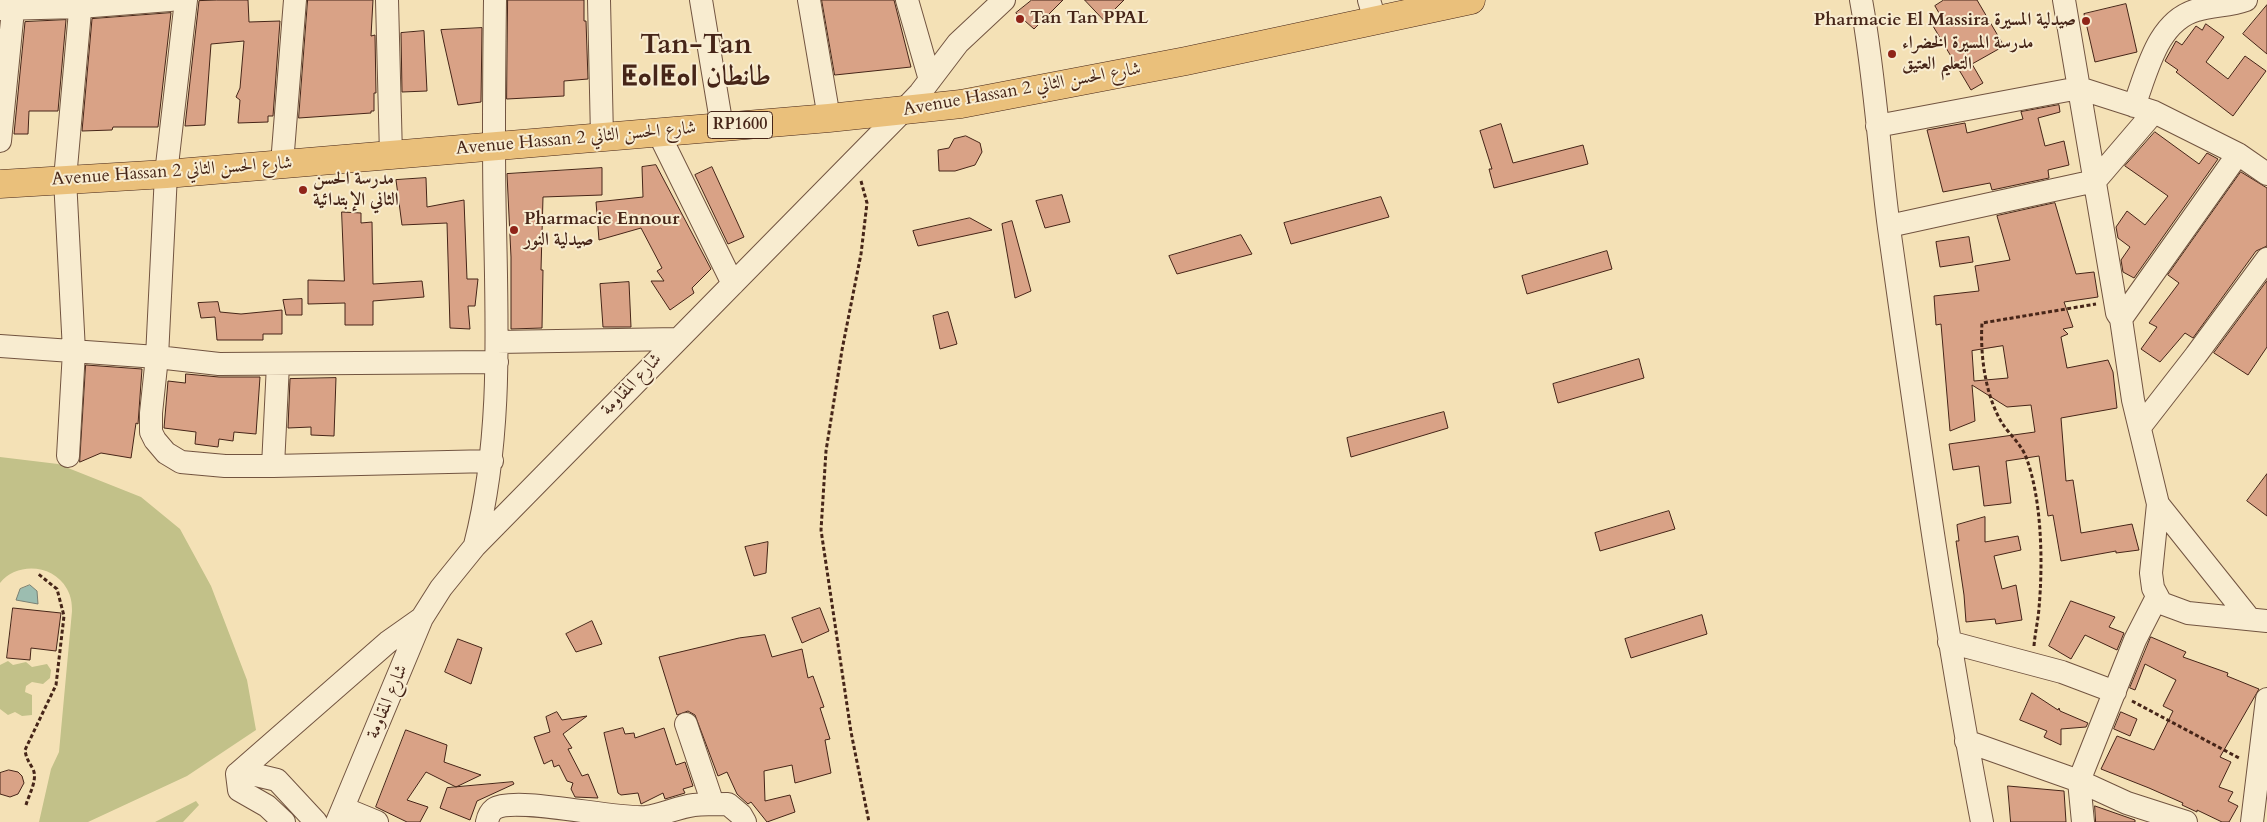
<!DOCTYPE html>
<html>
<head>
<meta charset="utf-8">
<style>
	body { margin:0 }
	canvas { display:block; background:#f4e1b6 }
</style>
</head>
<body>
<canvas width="2267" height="822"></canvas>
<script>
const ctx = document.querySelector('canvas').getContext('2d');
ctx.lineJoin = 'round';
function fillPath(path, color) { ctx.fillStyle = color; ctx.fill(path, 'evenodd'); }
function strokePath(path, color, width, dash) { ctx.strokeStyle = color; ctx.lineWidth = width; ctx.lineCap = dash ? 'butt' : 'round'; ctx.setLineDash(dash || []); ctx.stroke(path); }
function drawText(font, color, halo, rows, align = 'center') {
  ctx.font = font + ' Cardo,Amiri,"Noto Sans Tifinagh",serif'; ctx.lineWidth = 4; ctx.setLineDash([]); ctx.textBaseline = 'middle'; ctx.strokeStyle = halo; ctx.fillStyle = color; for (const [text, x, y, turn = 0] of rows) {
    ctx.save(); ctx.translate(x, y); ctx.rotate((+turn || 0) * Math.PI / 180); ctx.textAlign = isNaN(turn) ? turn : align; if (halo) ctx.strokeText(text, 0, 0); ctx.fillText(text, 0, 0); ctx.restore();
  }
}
fillPath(new Path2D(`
	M 0,457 L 58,464 L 141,497 L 180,529 L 211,586 L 247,680 L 256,730 L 187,776 L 88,822 L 39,822 L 51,769 L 59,752 L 72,611 C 72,603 71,596 67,589 C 53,564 17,562 0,583 Z
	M 8,661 L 13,665 L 26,662 L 32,667 L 47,664 L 51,670 L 50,678 L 43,684 L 32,682 L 26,686 L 25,692 L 32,695 L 32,715 L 22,716 L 15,712 L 8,715 L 0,709 L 0,665 Z
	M 196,801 L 199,805 L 183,822 L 155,822 Z`), '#c2c189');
const water = new Path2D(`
	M 30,585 L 37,591 L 38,604 L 16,600 L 20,589 Z`);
fillPath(water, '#9cbdb0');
strokePath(water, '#7a8073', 1);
const building = new Path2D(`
	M 217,0 L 248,0 L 249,22 L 280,21 L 273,116 L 268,116 L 268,122 L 238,123 L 240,100 L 236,97 L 240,88 L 244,41 L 211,44 L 205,125 L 185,126 L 199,1 Z
	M 308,0 L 373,0 L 371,36 L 375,35 L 376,93 L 374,93 L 374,111 L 371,111 L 371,113 L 299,118 Z
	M 508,0 L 584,0 L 584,21 L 586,21 L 588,79 L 564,81 L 564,96 L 507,99 Z
	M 822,0 L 894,0 L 911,67 L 835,75 Z
	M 1032,0 L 1063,0 L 1034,29 L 1016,13 Z
	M 1085,0 L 1124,0 L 1104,20 Z
	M 1944,0 L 1977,0 L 2004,46 L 1972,64 L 1983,83 L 1971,90 L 1933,26 L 1943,20 L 1935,6 Z
	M 2126,4 L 2137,52 L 2095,62 L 2084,14 Z
	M 2267,5 L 2267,54 L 2243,34 Z
	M 171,13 L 158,127 L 113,127 L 112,130 L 82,131 L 92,19 Z
	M 66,20 L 58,111 L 29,111 L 28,134 L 14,134 L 25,22 Z
	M 2206,24 L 2224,37 L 2206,62 L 2228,79 L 2245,56 L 2266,71 L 2233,116 L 2176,72 L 2178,70 L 2165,61 L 2176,41 L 2182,45 L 2196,26 L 2202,30 Z
	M 482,28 L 481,102 L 458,105 L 441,30 Z
	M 424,31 L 427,91 L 402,92 L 401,33 Z
	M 2059,105 L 2060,112 L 2038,118 L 2045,146 L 2064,141 L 2069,165 L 2048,170 L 2049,178 L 1992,190 L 1990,183 L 1943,192 L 1927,130 L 1965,123 L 1967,133 L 2023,119 L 2021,112 Z
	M 1501,124 L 1513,163 L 1583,145 L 1588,164 L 1494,188 L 1489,169 L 1492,169 L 1480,131 Z
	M 2155,132 L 2199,164 L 2207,153 L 2218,159 L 2134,278 L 2123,272 L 2121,260 L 2130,247 L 2118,238 L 2116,227 L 2127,211 L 2145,225 L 2168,196 L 2125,166 Z
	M 966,136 L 980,143 L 982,152 L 975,165 L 955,171 L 939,171 L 938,150 L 949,148 L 954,139 Z
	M 656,165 L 711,269 L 692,288 L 694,293 L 670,310 L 651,281 L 664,281 L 657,271 L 662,268 L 641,228 L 599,240 L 596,202 L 643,197 L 642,167 Z
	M 712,167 L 744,237 L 728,244 L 695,175 Z
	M 602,168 L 602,195 L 543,197 L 541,270 L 543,270 L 542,328 L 511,329 L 511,257 L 507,174 Z
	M 2241,172 L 2267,188 L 2267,246 L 2256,251 L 2193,338 L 2185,333 L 2160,362 L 2141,349 L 2157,327 L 2149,323 L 2179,283 L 2168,275 Z
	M 426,178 L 427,207 L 464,200 L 467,279 L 478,279 L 475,306 L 468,306 L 470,329 L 450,328 L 447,223 L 402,225 L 396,180 Z
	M 1062,195 L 1070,222 L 1045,228 L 1036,201 Z
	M 1381,197 L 1389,217 L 1291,244 L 1284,223 Z
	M 2055,203 L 2076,274 L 2094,272 L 2098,297 L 2064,302 L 2073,327 L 2063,329 L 2068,334 L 2061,337 L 2067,368 L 2108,360 L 2113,372 L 2117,408 L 2061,418 L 2066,481 L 2073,480 L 2081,533 L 2132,524 L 2139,550 L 2116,553 L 2116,551 L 2061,561 L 2053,515 L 2048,516 L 2039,456 L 2006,461 L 2011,503 L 1984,506 L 1979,466 L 1953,470 L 1949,444 L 2035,432 L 2031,405 L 2007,407 L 1972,385 L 1975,421 L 1950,431 L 1941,324 L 1936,325 L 1934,296 L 1979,291 L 1975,266 L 2010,260 L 1997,216 ZM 2003,346 L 2008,378 L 1974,381 L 1972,351 Z
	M 342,212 L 361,213 L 361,223 L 372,222 L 373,284 L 422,281 L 424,297 L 373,301 L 373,325 L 345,325 L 345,303 L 308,304 L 308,280 L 344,281 Z
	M 970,218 L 992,230 L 918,246 L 913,231 Z
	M 1012,221 L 1031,291 L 1015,298 L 1002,224 Z
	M 1241,235 L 1252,254 L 1177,274 L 1169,256 Z
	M 1969,237 L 1973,262 L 1940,267 L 1936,242 Z
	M 1607,251 L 1612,269 L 1527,294 L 1522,276 Z
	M 2267,281 L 2267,347 L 2248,375 L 2214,353 Z
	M 629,282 L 631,327 L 603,327 L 600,284 Z
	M 302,299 L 302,315 L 286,315 L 283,300 Z
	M 218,302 L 220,312 L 241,314 L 282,310 L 282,334 L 263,334 L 263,340 L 217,340 L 215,317 L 201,318 L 198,303 Z
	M 948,312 L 957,344 L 940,349 L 933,316 Z
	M 1639,359 L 1644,378 L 1558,403 L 1553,384 Z
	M 86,365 L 142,369 L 138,424 L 136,423 L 131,458 L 101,453 L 80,462 Z
	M 186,374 L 219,377 L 260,377 L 256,434 L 234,432 L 233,441 L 219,439 L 218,447 L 195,444 L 196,432 L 164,428 L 168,381 L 185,383 Z
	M 336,378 L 334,436 L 311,435 L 311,427 L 288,428 L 290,379 Z
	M 1444,412 L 1448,428 L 1351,457 L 1347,438 Z
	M 2267,474 L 2267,516 L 2247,501 Z
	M 1669,511 L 1675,529 L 1600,551 L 1595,533 Z
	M 1985,517 L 1985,542 L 2018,536 L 2021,550 L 1994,556 L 2002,589 L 2016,585 L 2022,620 L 1996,624 L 1995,619 L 1966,622 L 1964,595 L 1956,541 L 1959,541 L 1957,525 Z
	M 768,542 L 766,573 L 754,576 L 745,547 Z
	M 2071,601 L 2115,617 L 2109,627 L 2124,633 L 2117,650 L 2085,635 L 2071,659 L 2049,646 Z
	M 13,608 L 61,613 L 56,651 L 31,648 L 30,660 L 7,658 Z
	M 820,608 L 829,631 L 802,643 L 792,618 Z
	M 1702,615 L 1707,634 L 1631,658 L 1625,639 Z
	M 592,621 L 602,644 L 576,652 L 566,634 Z
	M 765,635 L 772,657 L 802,649 L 808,678 L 813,676 L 824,707 L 820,708 L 830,739 L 825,740 L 831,773 L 795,783 L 792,765 L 764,771 L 765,801 L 790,795 L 795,812 L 767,822 L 751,802 L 748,804 L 737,794 L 727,772 L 718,776 L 695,715 L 688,711 L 677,715 L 659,657 L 739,638 Z
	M 2151,637 L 2186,652 L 2183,657 L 2228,673 L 2227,676 L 2259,689 L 2220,757 L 2231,762 L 2219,787 L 2233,792 L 2228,801 L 2238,806 L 2229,822 L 2222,822 L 2197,810 L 2197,812 L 2182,805 L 2183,803 L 2149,788 L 2101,769 L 2117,736 L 2154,750 L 2173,711 L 2163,706 L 2176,680 L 2145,664 L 2135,690 L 2130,688 Z
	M 458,639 L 482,648 L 471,684 L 445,672 Z
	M 2032,693 L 2058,710 L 2059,708 L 2060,711 L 2088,723 L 2086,727 L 2061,729 L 2061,745 L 2044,737 L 2047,731 L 2020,720 Z
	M 557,712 L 562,720 L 587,716 L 563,734 L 572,748 L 568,749 L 582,776 L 588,774 L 598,798 L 575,797 L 571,789 L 573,783 L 567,781 L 559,765 L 554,767 L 552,760 L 544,764 L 534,737 L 550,732 L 546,717 Z
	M 2121,712 L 2137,719 L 2130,736 L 2114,729 Z
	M 623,728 L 625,734 L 634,733 L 635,738 L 664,728 L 676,765 L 685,762 L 693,786 L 683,789 L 685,793 L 665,799 L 663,793 L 641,804 L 638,793 L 621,795 L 618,793 L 604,733 Z
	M 406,730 L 447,745 L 444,762 L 481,775 L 456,787 L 426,772 L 407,800 L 428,807 L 420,822 L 407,822 L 376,807 Z
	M 9,770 L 18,772 L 22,776 L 24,783 L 18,794 L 10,797 L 0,794 L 0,773 Z
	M 513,782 L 514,784 L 477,801 L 470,820 L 440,808 L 447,788 Z
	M 2008,786 L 2064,791 L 2066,822 L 2011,822 Z
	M 2095,806 L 2135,820 L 2135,822 L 2096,822 Z`);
fillPath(building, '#d9a286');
strokePath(building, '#462518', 1);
const minor = new Path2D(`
	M 186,0 L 166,174 L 157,357 L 151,413 L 151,432 L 155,440 L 166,453 L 181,462 L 225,466 L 273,466 L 492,461
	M 387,0 L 391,155
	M 599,0 L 602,137
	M 701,0 L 722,127
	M 809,0 L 829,118
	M 907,0 L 930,80
	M 1369,0 L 1375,20
	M 1861,0 C 1875,75 1879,152 1889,228 C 1917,427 1944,625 1982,822
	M 2064,0 L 2117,313 L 2121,319 L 2133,400 L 2158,504 L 2151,573 L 2153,588 L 2161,603 L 2188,613 L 2267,621
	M 0,9 L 80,7 L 170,0
	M 2134,106 C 2147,72 2157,21 2197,10 C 2213,5 2230,6 2246,0
	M 1877,126 L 2079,88 L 2154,112 L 2238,154 L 2267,174
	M 658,132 L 733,284
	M 0,141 L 14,0
	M 282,164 L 295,0
	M 1889,226 L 2095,181 L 2154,112
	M 2121,319 L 2238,154
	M 497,342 L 678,339
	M 0,346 L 157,357 L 219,364 L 497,362
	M 2140,427 L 2196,355 L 2267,259
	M 68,456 L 74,351 L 65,179 L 81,0
	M 273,466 L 278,364
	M 2158,504 L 2249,618
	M 475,545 C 502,440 497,332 495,224 C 493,149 494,75 495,0
	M 1949,642 L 2062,672 L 2115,692
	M 686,724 L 713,804
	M 1966,741 L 2079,781 L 2127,803 L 2186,822
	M 237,774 L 388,642 L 422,618
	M 237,774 L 256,775 L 277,780 L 316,822
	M 237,774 L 239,790 L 267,806 L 284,822
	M 343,808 L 377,822
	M 337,822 L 422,618 L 441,588 L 475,546 L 903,111 L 920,93 L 958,43 L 1004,0
	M 487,822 C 488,817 490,812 494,809 C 514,795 615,820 646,817 C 662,815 678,807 694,805 C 705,804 717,804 728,804 L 741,815 L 745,822
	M 2083,822 L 2079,781 L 2135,640 L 2157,597
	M 2252,822 L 2267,699`);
const major = new Path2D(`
	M 0,184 L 166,174 L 829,118 L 961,104 L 1186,61 L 1471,0`);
strokePath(minor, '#725440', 24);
strokePath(major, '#462518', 29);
strokePath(new Path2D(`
	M 861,181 L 867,203 L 861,254 L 842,350 L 826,451 L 821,530 L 851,732 L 869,822
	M 2034,646 C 2035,633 2038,621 2039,608 C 2043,563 2042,499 2026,457 C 2021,444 2009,434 2002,423 C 1985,395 1980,354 1982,323 L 2096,304
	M 2132,701 L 2239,758
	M 26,805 C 29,794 38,780 33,769 C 29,762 26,758 25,750 L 56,685 L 64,616 L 57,589 L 37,573`), '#462518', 3, [4, 2.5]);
strokePath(minor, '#f8ecd0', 22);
strokePath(major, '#eac07b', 28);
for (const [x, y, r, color] of [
	[1020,19,5,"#8f2418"],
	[2086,21,5,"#8f2418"],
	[1892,54,5,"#8f2418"],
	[303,190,5,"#8f2418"],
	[514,230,5,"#8f2418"]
]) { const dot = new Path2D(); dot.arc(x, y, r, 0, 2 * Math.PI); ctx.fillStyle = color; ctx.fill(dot); strokePath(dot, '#f8ecd0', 2); }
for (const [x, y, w] of [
	[740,125,65]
]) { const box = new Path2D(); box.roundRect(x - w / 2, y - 13.5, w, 27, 4); ctx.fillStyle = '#f8ecd0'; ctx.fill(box); strokePath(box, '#462518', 1); }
drawText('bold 16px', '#462518', null, [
	["RP1600",740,125]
]);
drawText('bold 18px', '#462518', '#f8ecd0', [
	["Tan Tan PPAL",1030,19],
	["Pharmacie El Massira صيدلية المسيرة",2076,21,"right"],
	["مدرسة المسيرة الخضراء",1902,44],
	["التعليم العتيق",1902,65],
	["مدرسة الحسن",313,180],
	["الثاني الإبتدائية",313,201],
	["Pharmacie Ennour",524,220],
	["صيدلية النور",524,241]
], 'left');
drawText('18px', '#462518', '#f8ecd0', [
	["Avenue Hassan 2 شارع الحسن الثاني",1022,90,-10],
	["Avenue Hassan 2 شارع الحسن الثاني",576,139,-5],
	["Avenue Hassan 2 شارع الحسن الثاني",172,172,-4],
	["شارع المقاومة",632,385,-46],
	["شارع المقاومة",388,702,-67]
]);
drawText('bold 28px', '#462518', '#f8ecd0', [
	["Tan-Tan",696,47],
	["ⵟⴰⵏⵟⴰⵏ طانطان",696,79]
]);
</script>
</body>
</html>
